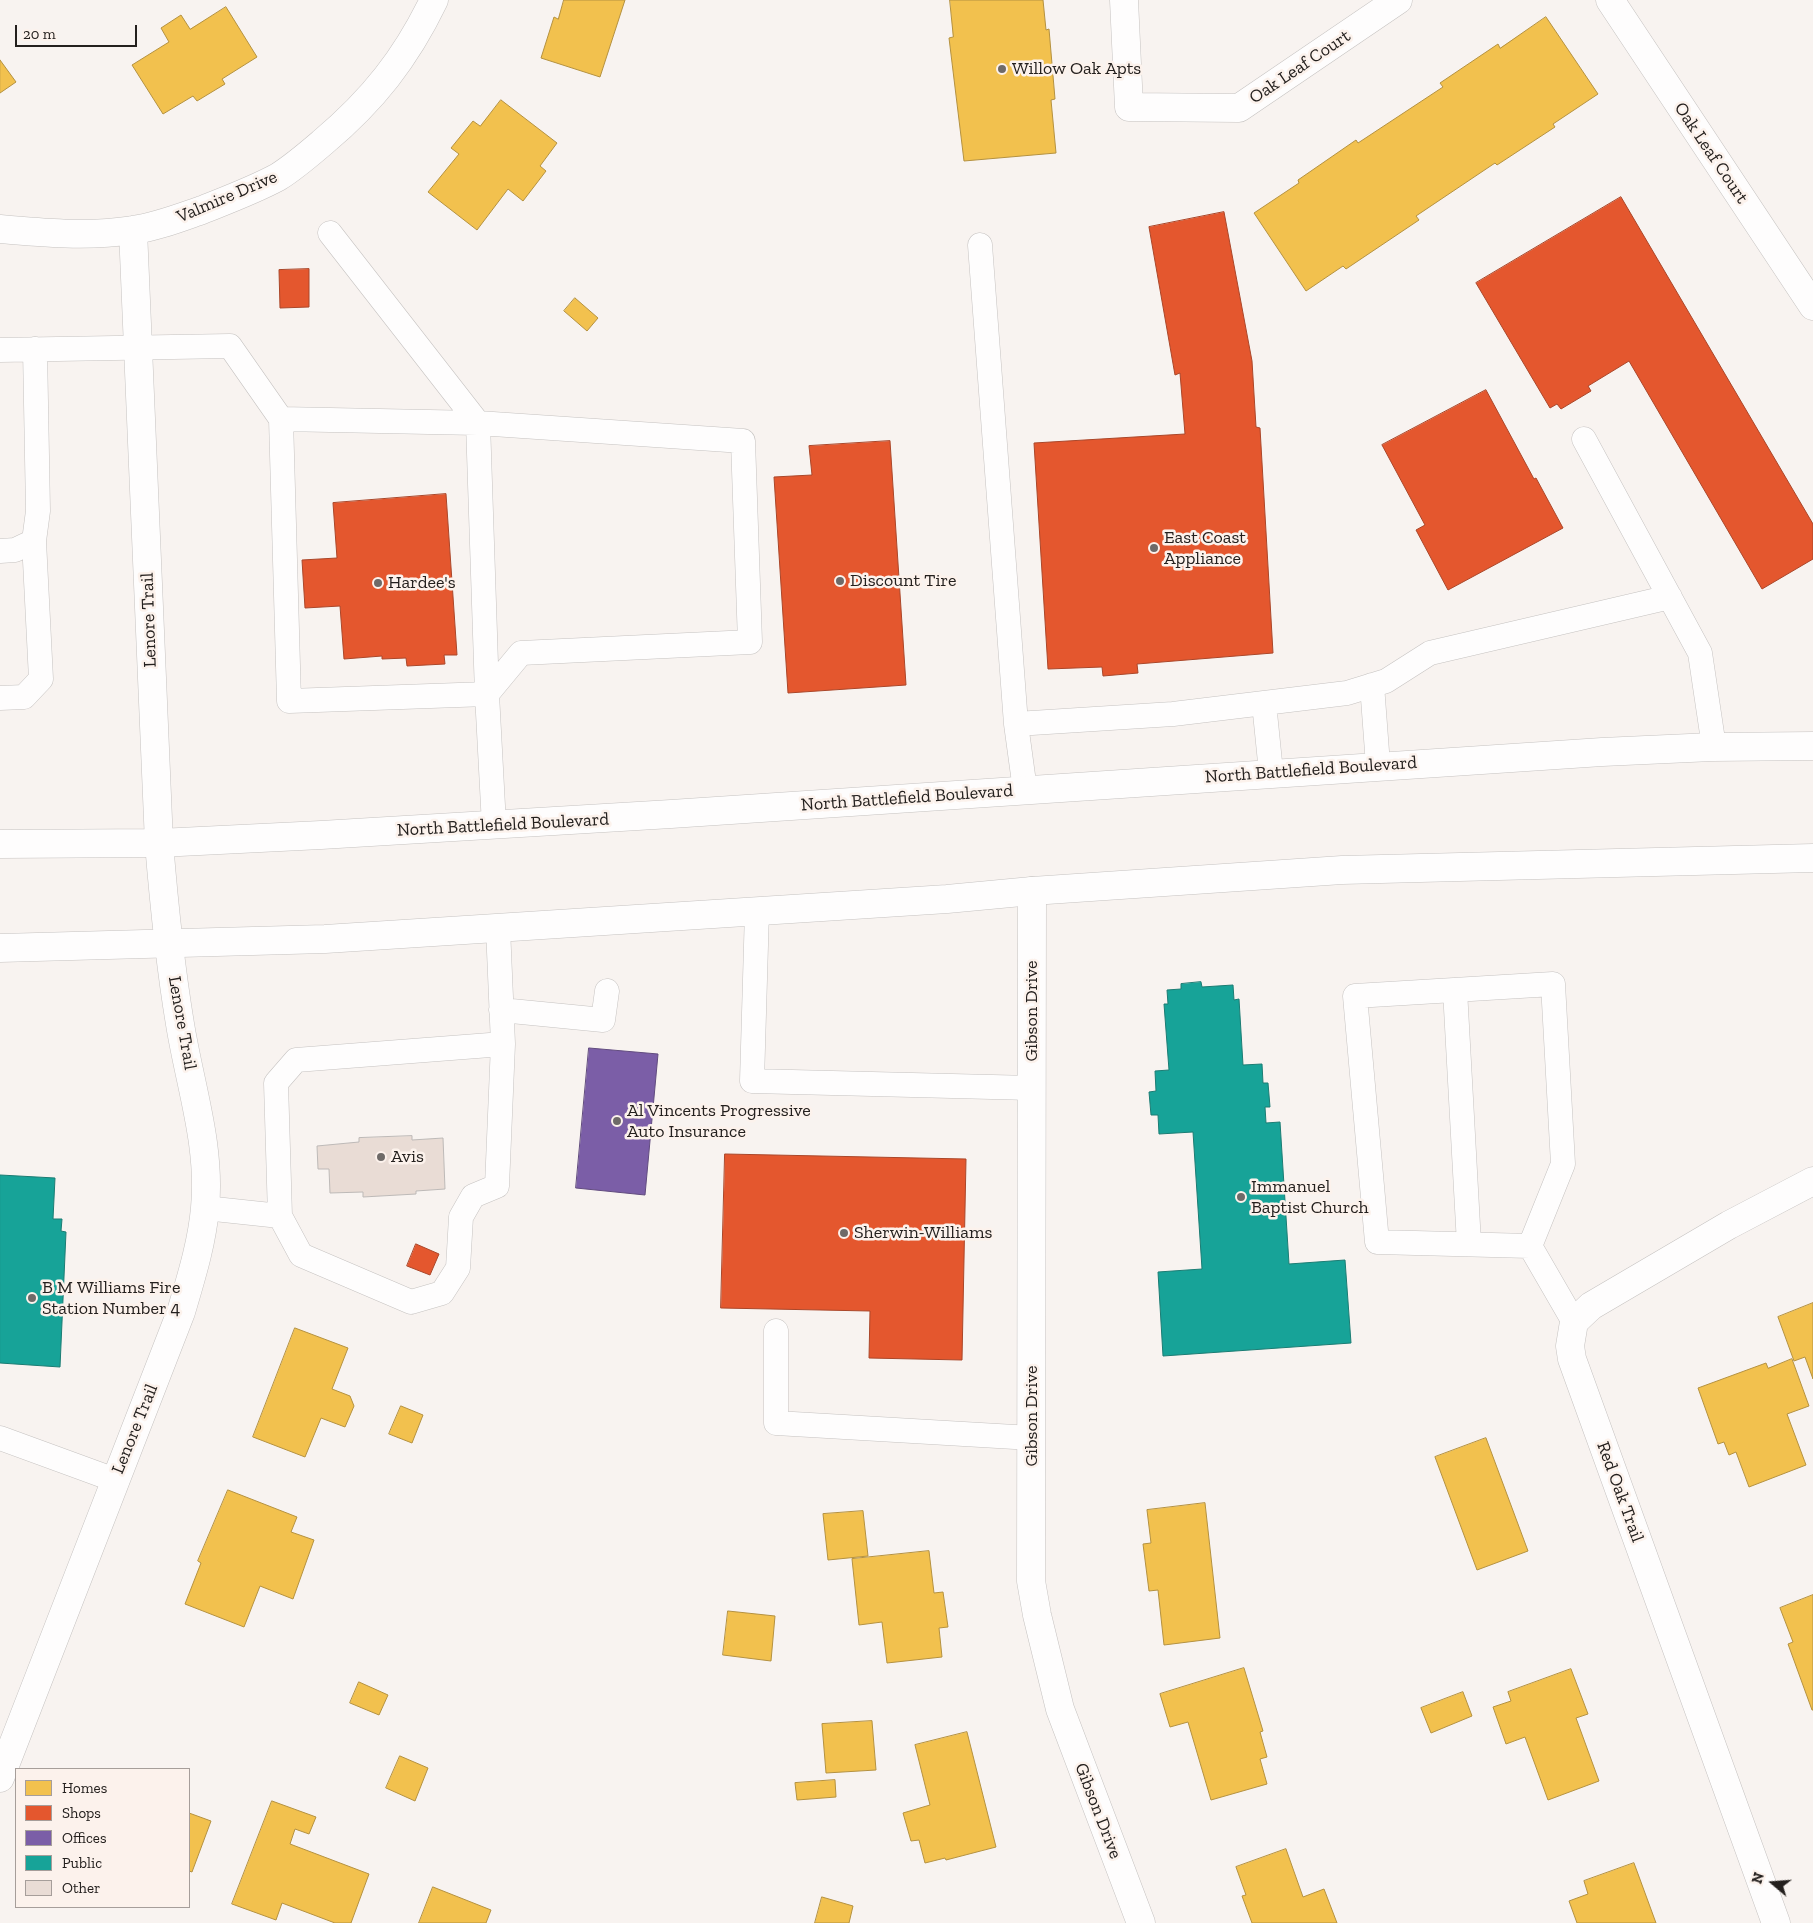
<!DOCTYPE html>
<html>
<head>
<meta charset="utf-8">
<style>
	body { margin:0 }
	#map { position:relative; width:1813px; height:1923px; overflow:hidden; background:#f8f3f0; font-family:"Zilla Slab",serif }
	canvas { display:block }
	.legend { position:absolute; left:15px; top:1768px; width:175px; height:140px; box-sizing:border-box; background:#fcf2ec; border:1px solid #a69e9a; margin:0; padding:6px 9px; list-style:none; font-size:15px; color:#24201e }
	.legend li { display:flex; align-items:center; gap:10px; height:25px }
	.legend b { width:25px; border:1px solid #a69e9a }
	.north { position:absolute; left:1748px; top:1858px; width:50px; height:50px; -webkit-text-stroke:4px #fcf2ec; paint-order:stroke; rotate:288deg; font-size:14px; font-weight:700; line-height:20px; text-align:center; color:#24201e }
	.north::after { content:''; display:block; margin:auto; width:18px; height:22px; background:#24201e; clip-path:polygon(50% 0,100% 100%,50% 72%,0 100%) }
	.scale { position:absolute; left:15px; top:25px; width:122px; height:22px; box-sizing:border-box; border:2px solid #24201e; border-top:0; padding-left:6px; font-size:15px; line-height:18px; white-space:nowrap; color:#24201e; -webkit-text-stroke:4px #fcf2ec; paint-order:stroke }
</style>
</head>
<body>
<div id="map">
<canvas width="1813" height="1923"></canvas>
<ul class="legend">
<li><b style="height:14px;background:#f2c14e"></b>Homes</li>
<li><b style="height:14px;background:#e4572e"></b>Shops</li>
<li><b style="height:14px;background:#7b5ea7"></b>Offices</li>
<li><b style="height:14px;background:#17a398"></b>Public</li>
<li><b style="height:14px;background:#e9dcd5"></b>Other</li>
</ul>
<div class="north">N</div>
<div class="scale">20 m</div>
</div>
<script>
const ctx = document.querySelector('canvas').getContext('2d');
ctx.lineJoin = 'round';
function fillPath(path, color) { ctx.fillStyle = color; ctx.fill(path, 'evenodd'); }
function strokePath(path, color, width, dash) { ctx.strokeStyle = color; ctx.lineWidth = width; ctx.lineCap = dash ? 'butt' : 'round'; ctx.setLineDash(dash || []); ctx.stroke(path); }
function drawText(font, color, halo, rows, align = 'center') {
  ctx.font = font + ' "Zilla Slab",serif'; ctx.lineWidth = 5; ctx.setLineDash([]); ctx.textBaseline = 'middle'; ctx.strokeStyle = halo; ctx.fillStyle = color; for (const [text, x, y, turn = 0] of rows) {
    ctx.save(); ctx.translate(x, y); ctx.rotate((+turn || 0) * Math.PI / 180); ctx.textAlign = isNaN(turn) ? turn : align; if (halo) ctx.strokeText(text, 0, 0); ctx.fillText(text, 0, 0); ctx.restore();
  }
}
const homes = new Path2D(`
	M 564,0 L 625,0 L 600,77 L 541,58 L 554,17 L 558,19 Z
	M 950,0 L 1043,0 L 1046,30 L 1049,29 L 1055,99 L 1051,100 L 1056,153 L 964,161 L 949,38 L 953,37 Z
	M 226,7 L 257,57 L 222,79 L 225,84 L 197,101 L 193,96 L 163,114 L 132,65 L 169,42 L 161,28 L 181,15 L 190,29 Z
	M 1546,17 L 1598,94 L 1553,124 L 1555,127 L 1497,165 L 1495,163 L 1416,216 L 1419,220 L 1346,269 L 1343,266 L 1306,291 L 1254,213 L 1299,183 L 1298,180 L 1356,140 L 1358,143 L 1443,87 L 1440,83 L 1498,44 L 1500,48 Z
	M 0,60 L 16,82 L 0,93 Z
	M 501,100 L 557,143 L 540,166 L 546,171 L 523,201 L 508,189 L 477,230 L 428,192 L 459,154 L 451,148 L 473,121 L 480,126 Z
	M 575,298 L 598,318 L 587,331 L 564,311 Z
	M 1813,1303 L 1813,1379 L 1805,1357 L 1794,1361 L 1778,1317 Z
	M 295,1328 L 348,1348 L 332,1389 L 350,1396 L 354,1406 L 345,1427 L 321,1418 L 305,1457 L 253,1437 Z
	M 1792,1359 L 1809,1406 L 1787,1414 L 1806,1465 L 1749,1487 L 1736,1452 L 1729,1455 L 1724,1442 L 1718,1444 L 1698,1388 L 1766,1363 L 1768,1368 Z
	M 401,1406 L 423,1415 L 412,1443 L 389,1434 Z
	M 1486,1438 L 1528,1551 L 1477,1570 L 1435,1457 Z
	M 228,1490 L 297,1517 L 291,1532 L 314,1540 L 293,1599 L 260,1586 L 244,1627 L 185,1604 L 201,1563 L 198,1561 Z
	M 1205,1503 L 1220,1638 L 1164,1645 L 1158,1590 L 1149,1591 L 1143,1544 L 1151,1543 L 1147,1510 Z
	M 863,1511 L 868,1556 L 828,1560 L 823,1514 Z
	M 929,1551 L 934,1593 L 943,1592 L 948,1627 L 939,1628 L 942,1657 L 887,1663 L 882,1622 L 859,1625 L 852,1559 Z
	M 1813,1595 L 1813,1710 L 1812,1710 L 1788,1644 L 1793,1642 L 1780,1608 Z
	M 728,1611 L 775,1616 L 771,1661 L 723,1655 Z
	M 1244,1668 L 1263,1731 L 1260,1732 L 1267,1757 L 1260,1759 L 1267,1784 L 1211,1800 L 1188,1722 L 1170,1727 L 1160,1694 Z
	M 1571,1669 L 1588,1714 L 1576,1718 L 1599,1781 L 1548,1800 L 1525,1737 L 1506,1744 L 1493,1707 L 1511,1701 L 1508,1692 Z
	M 359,1682 L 388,1695 L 379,1715 L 350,1703 Z
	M 1463,1692 L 1472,1716 L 1431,1733 L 1421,1708 Z
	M 872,1721 L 876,1770 L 826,1773 L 822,1724 Z
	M 967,1732 L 996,1847 L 946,1860 L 945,1858 L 925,1863 L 919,1840 L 911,1841 L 903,1813 L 930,1805 L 915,1745 Z
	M 400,1756 L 428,1768 L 415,1801 L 386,1788 Z
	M 835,1780 L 836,1797 L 797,1800 L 795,1783 Z
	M 272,1801 L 316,1817 L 309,1834 L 295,1829 L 290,1844 L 369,1874 L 351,1923 L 335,1923 L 282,1903 L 276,1920 L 232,1904 Z
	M 189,1813 L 211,1821 L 192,1872 L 189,1871 Z
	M 1286,1849 L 1303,1897 L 1324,1889 L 1337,1923 L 1252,1923 L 1242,1896 L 1246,1895 L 1236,1867 Z
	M 1634,1863 L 1656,1923 L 1577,1923 L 1569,1901 L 1588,1894 L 1584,1881 Z
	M 433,1887 L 491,1910 L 486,1923 L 419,1923 Z
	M 822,1897 L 853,1906 L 849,1923 L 815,1923 Z`);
fillPath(homes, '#f2c14e');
strokePath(homes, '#b49140', 1);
const shops = new Path2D(`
	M 1621,197 L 1813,524 L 1813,559 L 1762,589 L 1629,361 L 1588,386 L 1591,391 L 1561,409 L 1557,404 L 1550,408 L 1476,283 Z
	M 1224,212 L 1252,361 L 1256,427 L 1260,428 L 1273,653 L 1137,664 L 1138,673 L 1103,676 L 1102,667 L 1048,669 L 1034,443 L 1185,434 L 1180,373 L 1175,375 L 1149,227 Z
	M 309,269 L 309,307 L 280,308 L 279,270 Z
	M 1486,390 L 1534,479 L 1536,478 L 1563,528 L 1448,590 L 1416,530 L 1425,525 L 1382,445 Z
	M 890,441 L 906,685 L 788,693 L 774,477 L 812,475 L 809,446 Z
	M 446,494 L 457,655 L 444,655 L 445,664 L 407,666 L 406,658 L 382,659 L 382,656 L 344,659 L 340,606 L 305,608 L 302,560 L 337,558 L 333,503 Z
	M 725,1154 L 966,1159 L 962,1360 L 869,1358 L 870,1311 L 721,1308 Z
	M 416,1244 L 439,1254 L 430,1275 L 407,1266 Z`);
fillPath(shops, '#e4572e');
strokePath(shops, '#aa4629', 1);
const offices = new Path2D(`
	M 589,1048 L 658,1054 L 645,1195 L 576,1188 Z`);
fillPath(offices, '#7b5ea7');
strokePath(offices, '#614b7e', 1);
const public = new Path2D(`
	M 1201,982 L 1202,987 L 1233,985 L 1234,1000 L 1239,999 L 1243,1065 L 1262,1064 L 1263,1083 L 1268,1083 L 1270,1107 L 1265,1107 L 1266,1123 L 1280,1122 L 1289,1264 L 1345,1260 L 1351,1343 L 1163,1356 L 1158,1272 L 1202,1269 L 1193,1132 L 1159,1134 L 1158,1115 L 1151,1115 L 1149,1092 L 1156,1091 L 1155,1071 L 1169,1070 L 1164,1004 L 1168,1004 L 1167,990 L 1181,989 L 1181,984 Z
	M 0,1175 L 55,1178 L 53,1219 L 62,1219 L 61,1231 L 66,1232 L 60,1367 L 0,1363 Z`);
fillPath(public, '#17a398');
strokePath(public, '#1b7c73', 1);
const building = new Path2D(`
	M 412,1136 L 412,1140 L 443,1138 L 445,1189 L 416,1191 L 416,1194 L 363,1197 L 363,1192 L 330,1193 L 329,1169 L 318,1169 L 317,1146 L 359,1142 L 359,1138 Z`);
fillPath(building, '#e9dcd5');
strokePath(building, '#bdb9b7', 1);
const lane = new Path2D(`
	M 330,233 L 478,423 L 487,694
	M 980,245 L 1016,724 L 1025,790
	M 0,350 L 230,346 L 281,419
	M 1584,439 L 1700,653 L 1714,747
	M 0,551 L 15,550 L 34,541 L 38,511 L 35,349
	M 1372,685 L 1378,765
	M 487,694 L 521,653 L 750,642 L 743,441 L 478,423 L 281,419 L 289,701 L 487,694 L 494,825
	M 0,698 L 24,697 L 41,679 L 34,541
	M 1264,703 L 1271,772
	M 1016,724 L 1173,714 L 1347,693 L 1386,681 L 1430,653 L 1670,597
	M 757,911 L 752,1081 L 1032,1088
	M 498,928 L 503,1044 L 296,1060 L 276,1083 L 280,1216 L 301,1255 L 411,1302 L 442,1293 L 458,1268 L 461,1217 L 473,1196 L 497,1186 L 503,1044
	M 1553,984 L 1563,1164 L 1530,1246 L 1377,1242 L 1355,996 Z
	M 1455,990 L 1469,1244
	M 501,1010 L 603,1020 L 607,991
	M 205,1208 L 280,1216
	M 1530,1246 L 1574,1322
	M 776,1331 L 776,1423 L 1032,1438
	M 0,1438 L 115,1480`);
const street = new Path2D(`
	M 1124,0 L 1129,107 L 1239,108 L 1398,0
	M 1610,0 L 1813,306
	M 0,229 C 43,233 89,237 133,230 C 156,227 179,218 202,210 C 227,200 254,190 278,177 C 294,167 309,154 323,142 C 373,100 406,58 434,0
	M 1032,891 L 1031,1581 L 1037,1615 L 1060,1709 L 1141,1923
	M 0,1778 L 181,1312 C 191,1278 202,1243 205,1208 C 211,1145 190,1086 180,1024 C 170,964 164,904 159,843 L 133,230
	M 1776,1923 L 1572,1359 L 1570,1346 L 1574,1322 L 1591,1306 L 1729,1225 L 1813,1181`);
const primary = new Path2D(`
	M 0,844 L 159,843 L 321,835 L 671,814 L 1602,752 L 1712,747 L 1813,746
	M 0,948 L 325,939 L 947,899 L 1032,891 L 1342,870 L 1813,858`);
strokePath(lane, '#c5c2c0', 25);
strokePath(street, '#c5c2c0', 29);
strokePath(primary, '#c5c2c0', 29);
strokePath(lane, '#fefdfd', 24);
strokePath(street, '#fefdfd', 28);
strokePath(primary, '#fefdfd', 28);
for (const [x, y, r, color] of [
	[1002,69,5,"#6e6a68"],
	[1154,548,5,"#6e6a68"],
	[840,581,5,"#6e6a68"],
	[378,583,5,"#6e6a68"],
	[617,1121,5,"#6e6a68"],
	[381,1157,5,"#6e6a68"],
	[1241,1197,5,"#6e6a68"],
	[844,1233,5,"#6e6a68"],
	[32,1298,5,"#6e6a68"]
]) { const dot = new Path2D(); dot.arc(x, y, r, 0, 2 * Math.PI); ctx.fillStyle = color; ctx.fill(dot); strokePath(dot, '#fcf2ec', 2); }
drawText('18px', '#24201e', '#fcf2ec', [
	["Oak Leaf Court",1300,67,-34],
	["Oak Leaf Court",1711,153,56],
	["Valmire Drive",227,197,-23],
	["Lenore Trail",149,620,-92],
	["North Battlefield Boulevard",1311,770,-4],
	["North Battlefield Boulevard",907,798,-4],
	["North Battlefield Boulevard",503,825,-3],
	["Gibson Drive",1032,1011,-90],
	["Lenore Trail",182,1023,80],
	["Gibson Drive",1032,1416,-90],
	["Lenore Trail",135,1429,-68],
	["Red Oak Trail",1620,1492,70],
	["Gibson Drive",1098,1811,69]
]);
drawText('18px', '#24201e', '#fcf2ec', [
	["Willow Oak Apts",1012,69],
	["East Coast",1164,538],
	["Appliance",1164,559],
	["Discount Tire",850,581],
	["Hardee's",388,583],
	["Al Vincents Progressive",627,1111],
	["Auto Insurance",627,1132],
	["Avis",391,1157],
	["Immanuel",1251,1187],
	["Baptist Church",1251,1208],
	["Sherwin-Williams",854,1233],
	["B M Williams Fire",42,1288],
	["Station Number 4",42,1309]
], 'left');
</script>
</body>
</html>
